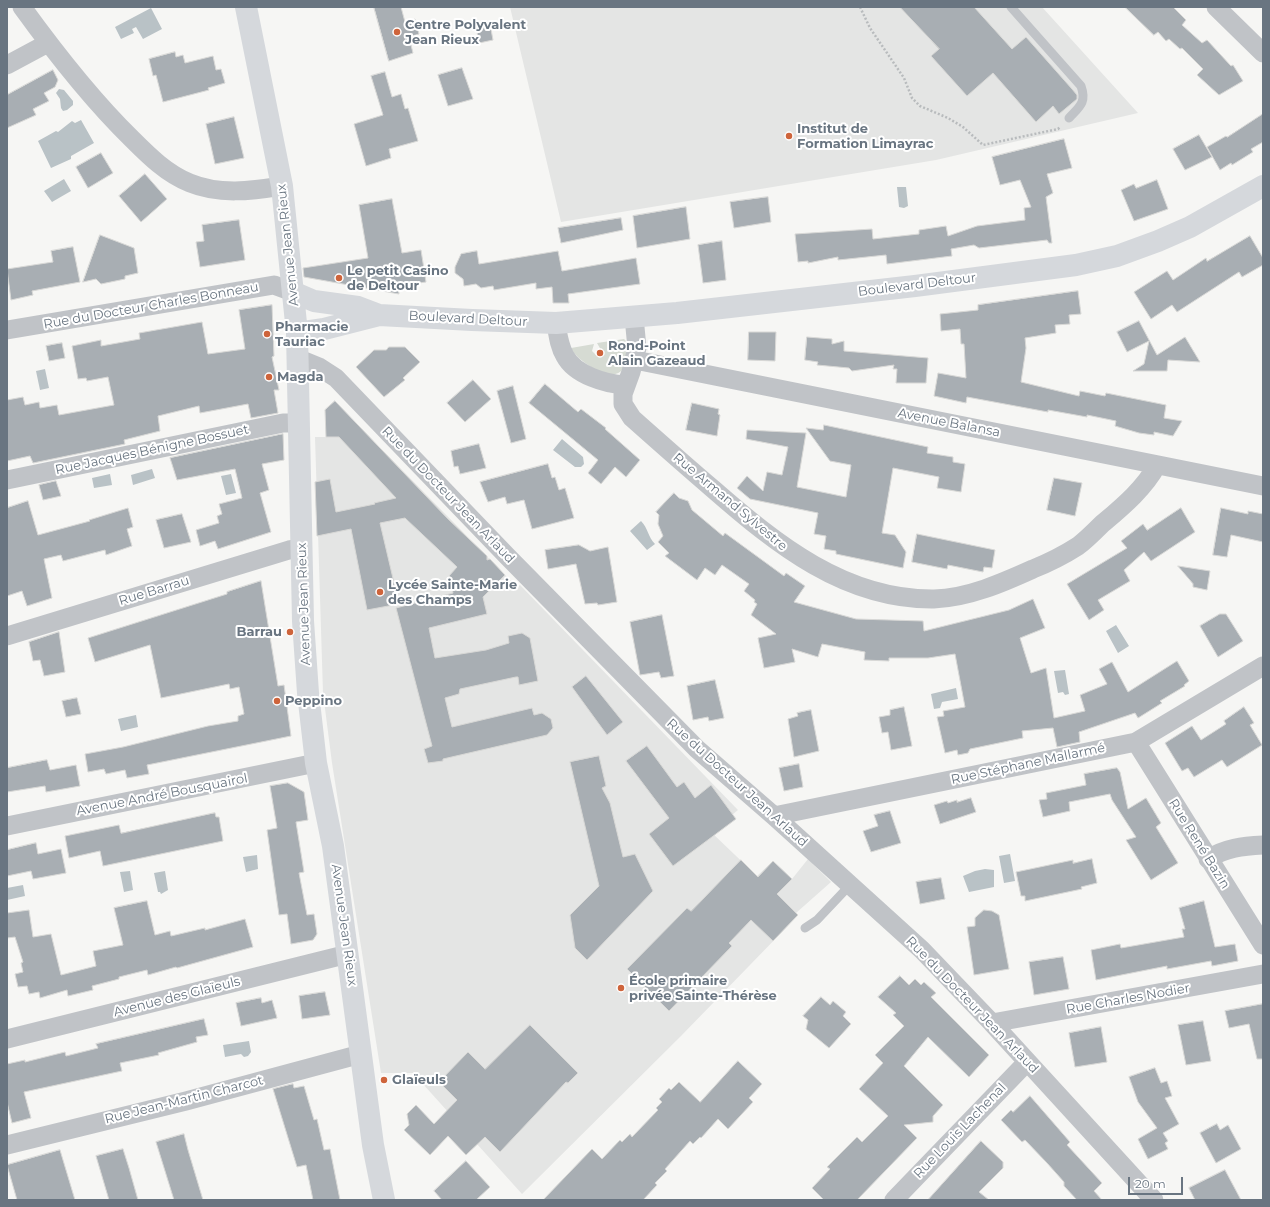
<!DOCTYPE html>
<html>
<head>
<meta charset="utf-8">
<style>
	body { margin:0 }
	#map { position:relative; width:1270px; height:1207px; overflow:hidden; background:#f6f6f4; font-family:Montserrat,sans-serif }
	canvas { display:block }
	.frame { position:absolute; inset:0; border:8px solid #697581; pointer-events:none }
	.scale { position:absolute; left:1128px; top:1177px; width:55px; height:18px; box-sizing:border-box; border:2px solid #697581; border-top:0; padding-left:5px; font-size:12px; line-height:14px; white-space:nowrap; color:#697581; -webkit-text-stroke:3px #fff; paint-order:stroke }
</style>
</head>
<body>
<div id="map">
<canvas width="1270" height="1207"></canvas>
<div class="frame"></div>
<div class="scale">20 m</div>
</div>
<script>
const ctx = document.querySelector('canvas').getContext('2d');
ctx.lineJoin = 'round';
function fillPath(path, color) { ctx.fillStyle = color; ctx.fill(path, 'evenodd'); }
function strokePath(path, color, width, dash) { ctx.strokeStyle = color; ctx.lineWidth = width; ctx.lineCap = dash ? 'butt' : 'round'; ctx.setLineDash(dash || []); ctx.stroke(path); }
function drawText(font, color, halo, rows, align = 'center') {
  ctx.font = font + ' Montserrat,sans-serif'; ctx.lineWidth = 4; ctx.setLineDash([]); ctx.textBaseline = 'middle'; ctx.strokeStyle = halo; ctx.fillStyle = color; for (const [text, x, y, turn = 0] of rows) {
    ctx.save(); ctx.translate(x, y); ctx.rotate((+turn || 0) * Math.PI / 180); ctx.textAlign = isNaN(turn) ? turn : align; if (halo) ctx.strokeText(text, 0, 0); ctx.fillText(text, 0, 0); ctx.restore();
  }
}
fillPath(new Path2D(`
	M 510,7 L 1042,7 L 1138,113 L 936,160 L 561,222 Z
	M 354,421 L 517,587 L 520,585 L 738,810 L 711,832 L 757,876 L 773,861 L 792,879 L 808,859 L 831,882 L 796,913 L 781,928 L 783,931 L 681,1036 L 522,1194 L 413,1073 L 381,1073 L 332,763 L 323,693 L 315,437 L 326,437 Z`), '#e4e5e4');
fillPath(new Path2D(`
	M 624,339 L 626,341 C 626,349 628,362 623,369 C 612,385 576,360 571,348 L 594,344 L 592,351 L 596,355 L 599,354 L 601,350 L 597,343 Z`), '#d6dbd3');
fillPath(new Path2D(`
	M 151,8 L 162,29 L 143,39 L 136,27 L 132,29 L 134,33 L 121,39 L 115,27 Z
	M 59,89 L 64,90 L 73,101 L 73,105 L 67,110 L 63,111 L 61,108 L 60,99 L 56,93 Z
	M 81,120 L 94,143 L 71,156 L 71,159 L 51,168 L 38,141 L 56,131 L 58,132 L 72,121 L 75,123 Z
	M 64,179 L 71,191 L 52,202 L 44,191 Z
	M 897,187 L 906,187 L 908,206 L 904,208 L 899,207 Z
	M 45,369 L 49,388 L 40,390 L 36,371 Z
	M 562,439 L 583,457 L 584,464 L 581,467 L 575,467 L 553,450 Z
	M 152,469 L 155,478 L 133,485 L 131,475 Z
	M 110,474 L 112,485 L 94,488 L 92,478 Z
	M 231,474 L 236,493 L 226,495 L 221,476 Z
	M 641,521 C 648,528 648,537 655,544 L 647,550 L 630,531 Z
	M 1116,625 L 1129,646 L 1118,653 L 1106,631 Z
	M 1065,670 L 1069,694 L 1065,695 L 1063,692 L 1058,693 L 1054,671 Z
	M 956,688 L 958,699 L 942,702 L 940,708 L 934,709 L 931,694 Z
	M 136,715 L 138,727 L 121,731 L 118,719 Z
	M 1010,854 L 1015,881 L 1004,883 L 999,856 Z
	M 257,855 L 258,869 L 246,872 L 243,857 Z
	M 985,869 L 994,870 L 994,887 L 969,892 L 963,876 L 975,871 Z
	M 130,871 L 133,890 L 124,892 L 120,872 Z
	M 165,871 L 168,890 L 161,894 L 160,892 L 158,892 L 154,873 Z
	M 23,885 L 25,896 L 7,900 L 7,888 Z
	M 249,1041 L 251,1052 L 248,1056 L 244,1057 L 241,1054 L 225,1057 L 223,1045 Z`), '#b9c2c6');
const building = new Path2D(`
	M 374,7 L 401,7 L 405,22 L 415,19 L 419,34 L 409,37 L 413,53 L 389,61 Z
	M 900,7 L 974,7 L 1012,49 L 1026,37 L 1072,89 L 1077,95 L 1077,99 L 1059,114 L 1053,106 L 1036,122 L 993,73 L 967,96 L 931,56 L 939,49 Z
	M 1125,7 L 1173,7 L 1186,20 L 1182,25 L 1202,43 L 1207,40 L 1231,66 L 1233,65 L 1243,81 L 1219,95 L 1197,75 L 1203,69 L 1182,48 L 1180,49 L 1169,39 L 1166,41 L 1158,32 L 1154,35 Z
	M 490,24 L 493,40 L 479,43 L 476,26 Z
	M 175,52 L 176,57 L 183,55 L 185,63 L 213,56 L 216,70 L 221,69 L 225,83 L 208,88 L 209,90 L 163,102 L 156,75 L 153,76 L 149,59 Z
	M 462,68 L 473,99 L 448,106 L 438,75 Z
	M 53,70 L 58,80 L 55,87 L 44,93 L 49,101 L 33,109 L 36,115 L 7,128 L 7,95 Z
	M 385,72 L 392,97 L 401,94 L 405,109 L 408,108 L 418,141 L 389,149 L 391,158 L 366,166 L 354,124 L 383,115 L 371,76 Z
	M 1263,114 L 1263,142 L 1251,149 L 1253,152 L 1232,165 L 1231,163 L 1220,170 L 1207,147 L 1226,136 L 1227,137 Z
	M 234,117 L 244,158 L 215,164 L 206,124 Z
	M 1199,135 L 1212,157 L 1185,170 L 1173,149 Z
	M 1064,139 L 1072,168 L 1047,174 L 1053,193 L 1046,197 L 1052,243 L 1049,243 L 1047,240 L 979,248 L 974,245 L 951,249 L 952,256 L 887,264 L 886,255 L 838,260 L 838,257 L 808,263 L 808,261 L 798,262 L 795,234 L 872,229 L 873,239 L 919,234 L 919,230 L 946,226 L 948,236 L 977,226 L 1025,220 L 1024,208 L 1031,207 L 1020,180 L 1000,185 L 992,157 Z
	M 101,153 L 113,173 L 88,188 L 76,167 Z
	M 145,174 L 167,199 L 141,222 L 119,196 Z
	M 1157,180 L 1168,209 L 1134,221 L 1121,190 L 1134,184 L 1136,188 Z
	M 768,197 L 771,222 L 734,228 L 730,202 Z
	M 392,199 L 402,253 L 421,250 L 426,282 L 398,286 L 399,294 L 304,277 L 303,268 L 368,258 L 359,205 Z
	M 686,207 L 690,239 L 637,248 L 633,216 Z
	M 621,218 L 623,230 L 561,243 L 558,228 Z
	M 239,220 L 245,260 L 200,267 L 196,242 L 204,241 L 202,225 Z
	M 100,235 L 134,248 L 138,273 L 125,276 L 125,279 L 101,284 L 96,279 L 83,282 Z
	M 1250,236 L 1263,258 L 1263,265 L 1242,277 L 1239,272 L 1177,312 L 1172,305 L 1151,319 L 1134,292 L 1167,271 L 1173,280 L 1206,258 L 1207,261 Z
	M 722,241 L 726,280 L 703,283 L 698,245 Z
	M 73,247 L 80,282 L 32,291 L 33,295 L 11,300 L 7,269 L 53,262 L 51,251 Z
	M 477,251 L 479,264 L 558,251 L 562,271 L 636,258 L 640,284 L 568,294 L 569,303 L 553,303 L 552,287 L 536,289 L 536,283 L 494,290 L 493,286 L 481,288 L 476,284 L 464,286 L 463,279 L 455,273 L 455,267 L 461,254 Z
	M 1078,291 L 1081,314 L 1069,315 L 1070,324 L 1055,325 L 1056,333 L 1025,338 L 1026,348 L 1021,382 L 1079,396 L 1080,391 L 1105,396 L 1106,393 L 1166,405 L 1164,418 L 1182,421 L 1173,436 L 1154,432 L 1154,435 L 1139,433 L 1115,426 L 1116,421 L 1087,415 L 1087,417 L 1048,410 L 1048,412 L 967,397 L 966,403 L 934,396 L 938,373 L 966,378 L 964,344 L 961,344 L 960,329 L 941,331 L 940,314 L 978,310 L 978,305 Z
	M 272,305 L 274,356 L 272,357 L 279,390 L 274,390 L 278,413 L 251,418 L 248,404 L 200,413 L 199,406 L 158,416 L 160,431 L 124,440 L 125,444 L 33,463 L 30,456 L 7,461 L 7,400 L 23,397 L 25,405 L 39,402 L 40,408 L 57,405 L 59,415 L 114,405 L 108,377 L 87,381 L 86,378 L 78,379 L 72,346 L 101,340 L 101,346 L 140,339 L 139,333 L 202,322 L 208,354 L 245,349 L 239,310 Z
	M 1139,321 L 1157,355 L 1185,337 L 1200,362 L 1168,360 L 1167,371 L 1133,371 L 1144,364 L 1149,341 L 1127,352 L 1117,332 Z
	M 749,332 L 776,332 L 775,361 L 748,360 Z
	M 807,337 L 832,339 L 832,344 L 844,341 L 844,351 L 928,358 L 926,383 L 896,383 L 897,369 L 893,369 L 894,365 L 852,371 L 849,368 L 817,365 L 818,362 L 805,360 Z
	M 62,343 L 65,358 L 49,361 L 46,346 Z
	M 389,347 L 405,347 L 420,362 L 403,378 L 405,380 L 384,397 L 356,367 L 374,350 L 386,350 Z
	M 473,380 L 491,399 L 465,422 L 447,403 Z
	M 545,384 L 578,412 L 581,409 L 606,428 L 605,429 L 640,460 L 626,477 L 615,467 L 601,484 L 588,473 L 598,460 L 529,403 Z
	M 513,386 L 526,439 L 511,443 L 497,391 Z
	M 335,401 L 448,519 L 487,556 L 487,560 L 490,559 L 505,575 L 483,597 L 487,614 L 429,628 L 435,658 L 486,650 L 509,643 L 508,636 L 522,633 L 530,638 L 538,681 L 519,685 L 518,677 L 516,677 L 460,689 L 459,694 L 445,698 L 452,727 L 532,708 L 534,715 L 542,713 L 551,719 L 553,728 L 547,735 L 443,759 L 443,761 L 428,763 L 424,749 L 432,746 L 396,608 L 453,593 L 449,576 L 457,567 L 405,518 L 380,523 L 399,604 L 367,610 L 351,529 L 317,536 L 315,482 L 330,479 L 336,512 L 375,504 L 374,503 L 396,498 L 339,437 L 326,437 L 325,410 Z
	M 692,403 L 719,409 L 718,414 L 720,415 L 717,436 L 686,430 Z
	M 824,425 L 928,447 L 927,453 L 953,457 L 953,462 L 965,464 L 961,492 L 937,488 L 939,477 L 893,468 L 882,533 L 895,535 L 906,552 L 903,568 L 836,554 L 836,551 L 824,549 L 826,536 L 814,534 L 818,513 L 750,499 L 737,488 L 747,476 L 763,491 L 767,472 L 782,475 L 788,447 L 746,439 L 747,430 L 806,433 L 797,487 L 846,497 L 851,465 L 830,461 L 806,428 L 823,430 Z
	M 283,434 L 284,460 L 262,464 L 269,490 L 260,493 L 271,532 L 218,549 L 215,541 L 200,546 L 196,530 L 219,523 L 217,516 L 222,514 L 219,504 L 242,498 L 235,469 L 177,480 L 170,458 Z
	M 479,444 L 486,468 L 460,474 L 458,466 L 454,467 L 451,451 Z
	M 548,464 L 552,478 L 555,477 L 559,490 L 565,488 L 574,518 L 532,529 L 524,500 L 507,504 L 505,497 L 488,502 L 480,482 Z
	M 1054,478 L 1082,483 L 1075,516 L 1047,510 Z
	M 56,481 L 61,496 L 43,500 L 39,485 Z
	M 674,493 L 679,498 L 688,501 L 692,510 L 723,536 L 725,533 L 784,576 L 786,573 L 805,586 L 794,602 L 856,619 L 923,621 L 924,631 L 1009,610 L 1033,599 L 1045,628 L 1020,638 L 1031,673 L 1046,668 L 1054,718 L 1085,711 L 1080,695 L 1107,684 L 1099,669 L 1112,662 L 1128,692 L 1177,661 L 1189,681 L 1184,685 L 1185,686 L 1160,701 L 1162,703 L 1138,718 L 1135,713 L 1079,732 L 1080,742 L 1057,747 L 1053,728 L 1022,731 L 1023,738 L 970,749 L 968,753 L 958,755 L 957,750 L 945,753 L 937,717 L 944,716 L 943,711 L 965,707 L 955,654 L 928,658 L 889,658 L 889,661 L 864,660 L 865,652 L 822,644 L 818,657 L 792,649 L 795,662 L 764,668 L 758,638 L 776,634 L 751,615 L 757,604 L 754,602 L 755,600 L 744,591 L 749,584 L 722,565 L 715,575 L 705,568 L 697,580 L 665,556 L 669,553 L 658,542 L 663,536 L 658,524 L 659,515 L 656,512 Z
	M 28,501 L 38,535 L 90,521 L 89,520 L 128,508 L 133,527 L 127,529 L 132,546 L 106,555 L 105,550 L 63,561 L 61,555 L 44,559 L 52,598 L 27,606 L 22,591 L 7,596 L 7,508 Z
	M 1181,508 L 1195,532 L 1151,561 L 1144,552 L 1124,570 L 1130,581 L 1098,600 L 1104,610 L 1089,620 L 1067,584 L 1127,548 L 1121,541 L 1143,524 L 1147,530 Z
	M 1221,508 L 1248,514 L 1248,511 L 1263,514 L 1263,542 L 1231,535 L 1227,557 L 1213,555 Z
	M 182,514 L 191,542 L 164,548 L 156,520 Z
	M 917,534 L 995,550 L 992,568 L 984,567 L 983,572 L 948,565 L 947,569 L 912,562 Z
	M 579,545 L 590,551 L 608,547 L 617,602 L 598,605 L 597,603 L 585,604 L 576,564 L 548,569 L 545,550 Z
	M 1178,566 L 1210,571 L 1207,590 L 1193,587 L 1193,584 Z
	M 261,581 L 278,686 L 284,685 L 291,736 L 147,765 L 149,774 L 127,778 L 125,770 L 106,774 L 104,769 L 88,772 L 85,754 L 123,747 L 208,726 L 238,721 L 238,716 L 244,714 L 239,687 L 230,689 L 229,684 L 161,698 L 150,645 L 95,662 L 88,638 L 227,594 L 227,592 Z
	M 1220,614 L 1226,614 L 1243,641 L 1218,657 L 1200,626 Z
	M 662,615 L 674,676 L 661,678 L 659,672 L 640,675 L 630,622 Z
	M 59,632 L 65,672 L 44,676 L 40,660 L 33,661 L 29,642 Z
	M 586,676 L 623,722 L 607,735 L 572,687 Z
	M 715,680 L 724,718 L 709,721 L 708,717 L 693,720 L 687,686 Z
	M 77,698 L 81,714 L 66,717 L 62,701 Z
	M 904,707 L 912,746 L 891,750 L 888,732 L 882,733 L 879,717 L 890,715 L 890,710 Z
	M 1244,707 L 1254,723 L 1250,725 L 1262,745 L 1227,767 L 1222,760 L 1194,777 L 1188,768 L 1182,771 L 1165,743 L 1192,726 L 1201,740 L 1226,724 L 1224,721 Z
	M 811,710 L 819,751 L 794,757 L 788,719 L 798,716 L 797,713 Z
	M 647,746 L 677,787 L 684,782 L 695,798 L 711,785 L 736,819 L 673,866 L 649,834 L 669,818 L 626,761 Z
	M 599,756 L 606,786 L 602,788 L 610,803 L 623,857 L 635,854 L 653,891 L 587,960 L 575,948 L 570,915 L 599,886 L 570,762 Z
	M 47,760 L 50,770 L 76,765 L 80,786 L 46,792 L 45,786 L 7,792 L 7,768 Z
	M 799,764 L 803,787 L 784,791 L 779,768 Z
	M 1117,768 L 1120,772 L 1128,809 L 1146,798 L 1161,823 L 1156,827 L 1178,863 L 1151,880 L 1126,840 L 1136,837 L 1112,800 L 1110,794 L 1069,802 L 1070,811 L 1043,817 L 1039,800 L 1047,799 L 1046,793 L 1086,785 L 1084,774 Z
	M 288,783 L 304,792 L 308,820 L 296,822 L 304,872 L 299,873 L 307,915 L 314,914 L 317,934 L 313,940 L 291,944 L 287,914 L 279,915 L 267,830 L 277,828 L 270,786 Z
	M 971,798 L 976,812 L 940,824 L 934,805 L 947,801 L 948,803 L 957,800 L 957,802 Z
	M 890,811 L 901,843 L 871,852 L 863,831 L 878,826 L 874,815 Z
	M 215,813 L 216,817 L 219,817 L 223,841 L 103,866 L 100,851 L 69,858 L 65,836 L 119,825 L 121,833 Z
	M 36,843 L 38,854 L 61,849 L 66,873 L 33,879 L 31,871 L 7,876 L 7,850 Z
	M 1092,859 L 1097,883 L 1081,887 L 1082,889 L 1025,901 L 1025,896 L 1021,896 L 1016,872 L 1073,860 L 1073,863 Z
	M 741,860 L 758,877 L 773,861 L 792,879 L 777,894 L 798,915 L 773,941 L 751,920 L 729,943 L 732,946 L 669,1011 L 627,969 L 687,908 L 691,911 Z
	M 941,878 L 945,899 L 920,904 L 916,882 Z
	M 147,901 L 155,935 L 170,931 L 171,936 L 205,928 L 205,930 L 245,919 L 253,947 L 177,968 L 176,967 L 148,975 L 147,970 L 119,977 L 119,979 L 92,986 L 93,990 L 68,996 L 67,990 L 40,998 L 39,992 L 29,994 L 27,986 L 18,987 L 15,974 L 23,972 L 21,963 L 23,962 L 15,937 L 7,938 L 7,913 L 29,910 L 33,937 L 51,934 L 61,975 L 96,966 L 93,951 L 123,945 L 114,908 Z
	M 1204,901 L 1215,947 L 1235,944 L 1238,961 L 1212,966 L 1211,961 L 1167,969 L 1167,966 L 1096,980 L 1091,950 L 1120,944 L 1121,948 L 1184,937 L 1182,929 L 1185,929 L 1179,908 Z
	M 984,910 L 992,911 L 999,915 L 1009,969 L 974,975 L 967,927 L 975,926 L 975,918 Z
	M 1063,957 L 1069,989 L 1034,995 L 1029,962 Z
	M 900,976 L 909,985 L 915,979 L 921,985 L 924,982 L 936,993 L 931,997 L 989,1055 L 969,1077 L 928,1037 L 904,1066 L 943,1105 L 933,1116 L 933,1122 L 904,1125 L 917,1138 L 857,1200 L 824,1200 L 812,1188 L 830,1169 L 827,1167 L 857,1137 L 862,1142 L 888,1116 L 859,1089 L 883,1063 L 875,1055 L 904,1026 L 893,1015 L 896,1013 L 878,997 Z
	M 325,992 L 330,1015 L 302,1019 L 299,996 Z
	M 821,997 L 830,1005 L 833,1001 L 846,1012 L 843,1016 L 851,1024 L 829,1048 L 806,1029 L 808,1020 L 803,1016 Z
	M 261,998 L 262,1003 L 272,1000 L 277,1018 L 241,1026 L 236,1003 Z
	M 1263,1004 L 1263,1059 L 1257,1059 L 1249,1024 L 1229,1028 L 1225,1011 Z
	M 204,1019 L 208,1035 L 196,1037 L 197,1042 L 158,1053 L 159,1055 L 120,1063 L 122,1071 L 24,1092 L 31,1118 L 12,1123 L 7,1102 L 7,1064 L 25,1060 L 25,1062 L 65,1052 L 66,1056 L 98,1048 L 96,1044 Z
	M 1203,1021 L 1211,1061 L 1186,1065 L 1178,1025 Z
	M 530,1025 L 578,1073 L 568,1083 L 566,1082 L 500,1152 L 485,1137 L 466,1155 L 448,1136 L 430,1155 L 404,1130 L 409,1125 L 407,1114 L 416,1105 L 434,1124 L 457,1100 L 439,1082 L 468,1052 L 485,1069 Z
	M 1101,1027 L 1107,1062 L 1075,1067 L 1069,1033 Z
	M 738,1061 L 762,1084 L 749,1098 L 753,1102 L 728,1129 L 718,1119 L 701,1138 L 700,1137 L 693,1144 L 690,1141 L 665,1169 L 667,1171 L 655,1183 L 657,1185 L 643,1200 L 543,1200 L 592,1149 L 602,1159 L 620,1140 L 622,1142 L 630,1134 L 632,1137 L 658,1110 L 656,1108 L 662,1102 L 659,1099 L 669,1088 L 671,1090 L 679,1082 L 700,1102 Z
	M 1155,1068 L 1161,1083 L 1167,1081 L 1172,1096 L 1165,1098 L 1179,1124 L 1163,1133 L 1168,1141 L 1165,1143 L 1168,1149 L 1148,1159 L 1138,1139 L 1157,1128 L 1138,1102 L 1129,1077 Z
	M 293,1084 L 294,1088 L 304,1086 L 314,1120 L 317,1119 L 324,1150 L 330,1149 L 340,1200 L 313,1200 L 306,1165 L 297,1167 L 273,1089 Z
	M 1030,1096 L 1070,1142 L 1067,1145 L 1102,1183 L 1094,1191 L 1102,1200 L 1077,1200 L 1064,1186 L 1064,1182 L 1047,1163 L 1025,1140 L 1022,1142 L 1001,1120 L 1011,1110 L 1013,1112 Z
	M 1217,1124 L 1220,1130 L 1228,1125 L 1241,1149 L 1216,1163 L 1200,1133 Z
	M 184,1134 L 188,1150 L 203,1200 L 174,1200 L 156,1142 Z
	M 981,1141 L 1003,1162 L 1003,1168 L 979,1192 L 989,1200 L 928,1200 Z
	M 123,1149 L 129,1168 L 138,1200 L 109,1200 L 96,1156 Z
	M 60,1150 L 75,1200 L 17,1200 L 7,1165 Z
	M 466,1161 L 490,1187 L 476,1200 L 442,1200 L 434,1191 Z
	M 1225,1170 L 1241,1200 L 1195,1200 L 1189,1188 Z`);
fillPath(building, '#a8aeb3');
strokePath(building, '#d8d8d6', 1);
strokePath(new Path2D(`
	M 860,7 L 870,28 L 904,78 L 912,98 L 920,106 L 948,118 L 963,127 L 983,145 L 1058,129 L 1060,127`), '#b8bbbd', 2.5, [2, 2]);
strokePath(new Path2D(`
	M 1011,7 L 1081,86 C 1087,103 1079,107 1069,118
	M 805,928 L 817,920 L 850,885`), '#c0c3c7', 9);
strokePath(new Path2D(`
	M 22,7 C 56,54 91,99 132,139 C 149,156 167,174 190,183 C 219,195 251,191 282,186
	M 1216,7 L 1263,53
	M 7,65 L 48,43
	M 634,317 L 637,348 L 631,372 L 623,394 L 623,404 L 632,418 C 659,442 686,466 713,489 C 776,544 845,600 934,599 C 968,598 1002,583 1033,569 C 1048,563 1064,555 1078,546 C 1086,540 1094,532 1101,525 C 1122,507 1144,489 1157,465
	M 556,323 C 558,335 559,346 565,356 C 575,375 606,384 625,385
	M 7,330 L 274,285 L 293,292
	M 297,358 L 319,367 L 336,378 L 507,556 L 697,749 L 774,816 L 922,950 L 992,1023 L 1154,1200
	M 635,360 L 1263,486
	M 7,480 L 283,423 L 298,423
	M 7,636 L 289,550 L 302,548
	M 1136,742 L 1263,945
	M 774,816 L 1136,742 L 1263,666
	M 7,826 L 316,763
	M 1208,859 C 1225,848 1243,846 1263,845
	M 992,1023 L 1263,974
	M 7,1039 L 348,954
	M 7,1145 L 186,1101 L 361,1054
	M 894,1200 L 1027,1062`), '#c0c3c7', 19);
strokePath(new Path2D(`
	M 246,7 L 282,186 L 297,333 L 303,621 L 308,693 L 316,763 L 333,846 L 373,1145 L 384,1200
	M 293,292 L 314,301 L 358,307 L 379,315 L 472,320 L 556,323 L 677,313 L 915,286 L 1076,265 L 1117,256 L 1158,241 L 1190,227 L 1263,186
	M 297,333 L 324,329 L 379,315`), '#d5d8dc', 22);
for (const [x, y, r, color] of [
	[397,32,4,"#ce643b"],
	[789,136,4,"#ce643b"],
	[339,278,4,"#ce643b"],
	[267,334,4,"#ce643b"],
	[600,353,4,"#ce643b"],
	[269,377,4,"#ce643b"],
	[380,592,4,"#ce643b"],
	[290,632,4,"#ce643b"],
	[277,701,4,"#ce643b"],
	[621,988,4,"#ce643b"],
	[384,1080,4,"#ce643b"]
]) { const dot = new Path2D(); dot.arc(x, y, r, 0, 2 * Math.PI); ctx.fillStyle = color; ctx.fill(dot); strokePath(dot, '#fff', 1.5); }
drawText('bold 13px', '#697581', '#fff', [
	["Centre Polyvalent",405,25],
	["Jean Rieux",405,40],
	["Institut de",797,129],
	["Formation Limayrac",797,144],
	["Le petit Casino",347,271],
	["de Deltour",347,286],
	["Pharmacie",275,327],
	["Tauriac",275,342],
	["Rond-Point",608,346],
	["Alain Gazeaud",608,361],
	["Magda",277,377],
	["Lycée Sainte-Marie",388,585],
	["des Champs",388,600],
	["Barrau",282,632,"right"],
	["Peppino",285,701],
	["École primaire",629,981],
	["privée Sainte-Thérèse",629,996],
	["Glaïeuls",392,1080]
], 'left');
drawText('13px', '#697581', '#fff', [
	["Avenue Jean Rieux",288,245,-96],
	["Boulevard Deltour",917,285,-7],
	["Rue du Docteur Charles Bonneau",151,306,-10],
	["Boulevard Deltour",468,319,3],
	["Avenue Balansa",949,423,11],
	["Rue Jacques Bénigne Bossuet",152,450,-12],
	["Rue du Docteur Jean Arlaud",448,495,46],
	["Rue Armand Sylvestre",730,502,40],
	["Rue Barrau",154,591,-17],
	["Avenue Jean Rieux",304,604,-92],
	["Rue Stéphane Mallarmé",1028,764,-12],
	["Rue du Docteur Jean Arlaud",737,783,42],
	["Avenue André Bousquairol",162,795,-11],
	["Rue René Bazin",1199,844,58],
	["Avenue Jean Rieux",344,925,82],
	["Avenue des Glaïeuls",177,997,-14],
	["Rue Charles Nodier",1128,999,-10],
	["Rue du Docteur Jean Arlaud",972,1005,46],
	["Rue Jean-Martin Charcot",184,1100,-14],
	["Rue Louis Lachenal",960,1131,-46]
]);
</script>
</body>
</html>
